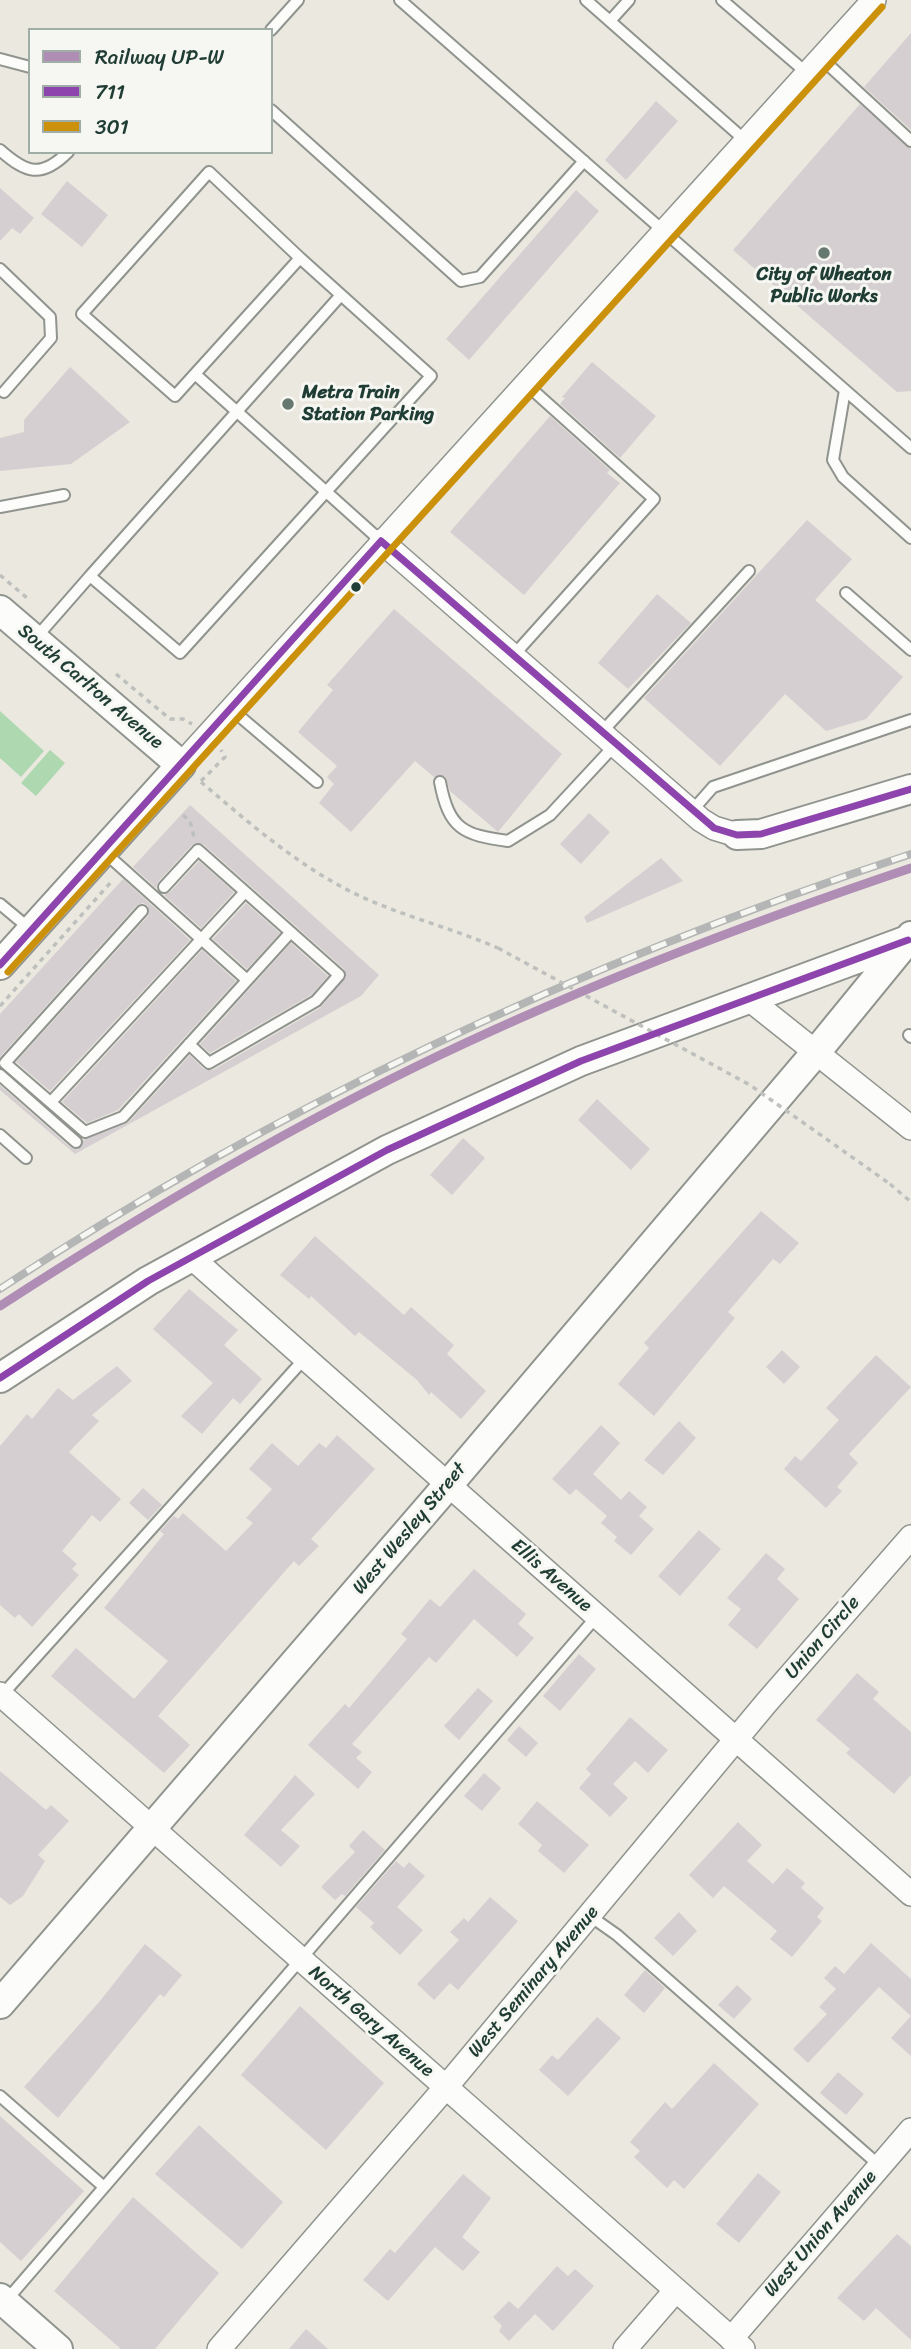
<!DOCTYPE html>
<html>
<head>
<meta charset="utf-8">
<style>
	body { margin:0 }
	#map { position:relative; width:911px; height:2349px; overflow:hidden; background:#ebe8df; font-family:Sriracha,sans-serif }
	canvas { display:block }
	.legend { position:absolute; left:28px; top:28px; width:245px; height:126px; box-sizing:border-box; background:#f6f6f2; border:2px solid #a0aca6; margin:0; padding:9px 12px; list-style:none; font-size:21px; color:#1f3d34 }
	.legend li { display:flex; align-items:center; gap:14px; height:35px }
	.legend b { width:35px; border:2px solid #a0aca6 }
</style>
</head>
<body>
<div id="map">
<canvas width="911" height="2349"></canvas>
<ul class="legend">
<li><b style="height:9px;background:#b08db5"></b>Railway UP-W</li>
<li><b style="height:9px;background:#8e44ad"></b>711</li>
<li><b style="height:9px;background:#cc910a"></b>301</li>
</ul>
</div>
<script>
const ctx = document.querySelector('canvas').getContext('2d');
ctx.lineJoin = 'round';
function fillPath(path, color) { ctx.fillStyle = color; ctx.fill(path, 'evenodd'); }
function strokePath(path, color, width, dash) { ctx.strokeStyle = color; ctx.lineWidth = width; ctx.lineCap = dash ? 'butt' : 'round'; ctx.setLineDash(dash || []); ctx.stroke(path); }
function drawText(font, color, halo, rows, align = 'center') {
  ctx.font = font + ' Sriracha,sans-serif'; ctx.lineWidth = 6; ctx.setLineDash([]); ctx.textBaseline = 'middle'; ctx.strokeStyle = halo; ctx.fillStyle = color; for (const [text, x, y, turn = 0] of rows) {
    ctx.save(); ctx.translate(x, y); ctx.rotate((+turn || 0) * Math.PI / 180); ctx.textAlign = isNaN(turn) ? turn : align; if (halo) ctx.strokeText(text, 0, 0); ctx.fillText(text, 0, 0); ctx.restore();
  }
}
fillPath(new Path2D(`
	M 0,711 L 44,751 L 21,777 L 0,758 Z
	M 50,750 L 65,763 L 36,796 L 21,783 Z`), '#add8b0');
fillPath(new Path2D(`
	M 911,33 L 911,130 L 864,87 Z
	M 656,101 L 678,121 L 626,180 L 605,160 Z
	M 860,104 L 911,149 L 911,391 L 897,392 L 733,250 Z
	M 67,181 L 108,215 L 82,247 L 41,214 Z
	M 0,188 L 34,218 L 20,234 L 12,228 L 0,241 Z
	M 576,190 L 599,211 L 469,360 L 446,339 Z
	M 592,362 L 656,416 L 620,458 L 560,404 L 565,398 L 562,397 Z
	M 70,367 L 130,422 L 71,464 L 0,471 L 0,438 L 24,432 L 24,420 Z
	M 550,416 L 610,470 L 607,473 L 620,483 L 524,595 L 450,532 Z
	M 807,520 L 852,559 L 815,600 L 903,677 L 866,719 L 826,731 L 785,694 L 720,766 L 644,698 Z
	M 657,594 L 691,623 L 628,689 L 598,663 Z
	M 394,609 L 562,754 L 498,832 L 450,791 L 445,776 L 434,777 L 415,761 L 351,832 L 319,803 L 334,784 L 327,777 L 337,766 L 298,732 L 333,690 L 327,685 Z
	M 190,805 L 379,975 L 361,996 L 75,1154 L 0,1090 L 0,1085 L 71,1148 L 78,1150 L 83,1140 L 128,1123 L 190,1055 L 204,1069 L 213,1070 L 320,1008 L 346,977 L 344,969 L 203,844 L 192,845 L 158,882 L 156,888 L 133,867 Z
	M 589,813 L 610,832 L 581,864 L 560,844 Z
	M 661,858 L 683,881 L 587,923 L 584,917 Z
	M 199,861 L 234,892 L 201,928 L 164,895 L 170,892 Z
	M 123,879 L 190,940 L 50,1091 L 16,1062 L 148,916 L 148,906 L 143,903 L 136,906 L 0,1057 L 0,1014 Z
	M 246,903 L 280,933 L 247,969 L 213,939 Z
	M 291,943 L 328,976 L 311,995 L 210,1053 L 200,1044 Z
	M 202,950 L 236,981 L 118,1110 L 87,1123 L 62,1102 Z
	M 597,1099 L 650,1149 L 631,1170 L 578,1120 Z
	M 463,1138 L 485,1158 L 452,1195 L 430,1175 Z
	M 761,1211 L 799,1243 L 780,1264 L 773,1259 L 728,1312 L 735,1318 L 654,1416 L 618,1384 L 649,1348 L 644,1343 Z
	M 315,1236 L 404,1315 L 411,1307 L 454,1345 L 447,1354 L 486,1391 L 461,1419 L 431,1392 L 429,1395 L 417,1380 L 359,1332 L 355,1336 L 311,1296 L 309,1299 L 280,1275 Z
	M 189,1289 L 238,1330 L 224,1345 L 262,1379 L 240,1404 L 233,1398 L 202,1434 L 181,1416 L 213,1383 L 153,1329 Z
	M 782,1350 L 800,1367 L 784,1384 L 766,1367 Z
	M 876,1355 L 911,1387 L 849,1454 L 858,1463 L 837,1487 L 842,1491 L 826,1508 L 784,1469 L 795,1456 L 801,1461 L 839,1420 L 826,1408 Z
	M 117,1366 L 132,1381 L 92,1415 L 99,1421 L 69,1452 L 121,1499 L 100,1522 L 92,1515 L 62,1551 L 77,1564 L 72,1569 L 79,1575 L 32,1627 L 19,1614 L 15,1618 L 0,1605 L 0,1446 L 27,1414 L 32,1419 L 58,1388 L 73,1400 Z
	M 679,1421 L 696,1438 L 663,1475 L 644,1460 Z
	M 601,1425 L 620,1443 L 593,1474 L 621,1500 L 629,1491 L 647,1507 L 639,1516 L 654,1529 L 631,1555 L 614,1541 L 617,1537 L 601,1523 L 607,1516 L 576,1489 L 570,1495 L 552,1479 Z
	M 337,1435 L 375,1469 L 311,1539 L 319,1546 L 299,1566 L 294,1561 L 158,1716 L 190,1745 L 164,1773 L 51,1676 L 76,1648 L 134,1699 L 168,1661 L 104,1608 L 164,1534 L 160,1531 L 174,1516 L 178,1519 L 183,1513 L 226,1551 L 253,1523 L 246,1518 L 272,1489 L 249,1469 L 272,1443 L 298,1466 L 319,1443 L 326,1448 Z
	M 143,1488 L 162,1505 L 148,1520 L 129,1503 Z
	M 699,1530 L 721,1549 L 680,1596 L 658,1576 Z
	M 766,1553 L 785,1569 L 777,1579 L 799,1599 L 757,1649 L 728,1625 L 741,1609 L 727,1598 Z
	M 474,1569 L 526,1614 L 518,1624 L 534,1638 L 517,1657 L 474,1619 L 436,1663 L 429,1657 L 352,1744 L 362,1752 L 356,1758 L 372,1772 L 358,1789 L 308,1745 L 345,1704 L 349,1708 L 407,1639 L 401,1634 L 430,1599 L 440,1607 Z
	M 579,1654 L 596,1669 L 560,1711 L 543,1696 Z
	M 857,1673 L 879,1692 L 873,1699 L 911,1732 L 911,1775 L 894,1794 L 846,1753 L 850,1749 L 816,1720 Z
	M 478,1688 L 493,1701 L 459,1740 L 444,1726 Z
	M 630,1717 L 668,1750 L 648,1773 L 635,1761 L 613,1784 L 628,1798 L 610,1817 L 579,1788 L 591,1774 L 586,1769 Z
	M 519,1726 L 538,1743 L 526,1757 L 507,1740 Z
	M 0,1771 L 46,1810 L 51,1805 L 69,1821 L 38,1855 L 45,1861 L 23,1896 L 10,1905 L 0,1897 Z
	M 484,1773 L 501,1788 L 482,1811 L 464,1796 Z
	M 295,1775 L 315,1794 L 281,1830 L 300,1846 L 281,1867 L 244,1835 Z
	M 537,1801 L 589,1845 L 564,1873 L 538,1851 L 542,1845 L 518,1824 Z
	M 738,1822 L 762,1845 L 747,1861 L 773,1884 L 787,1868 L 805,1883 L 801,1888 L 824,1908 L 817,1917 L 822,1921 L 792,1957 L 770,1939 L 777,1931 L 724,1886 L 713,1898 L 689,1875 Z
	M 363,1830 L 385,1850 L 345,1896 L 342,1894 L 335,1900 L 321,1887 L 355,1852 L 349,1846 Z
	M 396,1861 L 404,1868 L 409,1862 L 425,1876 L 397,1907 L 423,1930 L 400,1955 L 370,1927 L 374,1923 L 356,1907 Z
	M 490,1897 L 518,1921 L 458,1990 L 450,1983 L 434,2000 L 417,1984 L 459,1940 L 450,1932 L 464,1918 L 468,1922 Z
	M 679,1912 L 697,1931 L 673,1956 L 654,1938 Z
	M 871,1943 L 911,1979 L 911,2016 L 879,1987 L 808,2063 L 793,2049 L 827,2014 L 819,2007 L 836,1989 L 824,1978 L 835,1966 L 844,1974 Z
	M 145,1944 L 182,1975 L 164,1997 L 160,1994 L 58,2118 L 24,2087 L 100,2001 Z
	M 645,1970 L 665,1988 L 644,2013 L 624,1995 Z
	M 737,1985 L 752,1999 L 734,2019 L 718,2005 Z
	M 300,2006 L 384,2083 L 326,2150 L 241,2075 Z
	M 911,2016 L 911,2056 L 891,2038 Z
	M 597,2017 L 621,2038 L 568,2096 L 539,2070 L 552,2055 L 558,2060 Z
	M 714,2063 L 759,2104 L 684,2189 L 674,2180 L 667,2188 L 634,2157 L 640,2151 L 630,2142 L 665,2102 L 672,2109 Z
	M 838,2072 L 864,2094 L 846,2115 L 820,2093 Z
	M 0,2116 L 84,2191 L 21,2261 L 0,2242 Z
	M 199,2125 L 283,2202 L 242,2249 L 155,2174 Z
	M 758,2173 L 781,2192 L 739,2243 L 716,2224 Z
	M 463,2174 L 491,2198 L 462,2237 L 480,2252 L 463,2271 L 435,2247 L 388,2301 L 363,2280 L 390,2249 L 395,2253 Z
	M 133,2197 L 219,2273 L 155,2349 L 121,2349 L 54,2291 Z
	M 897,2234 L 911,2246 L 911,2340 L 876,2308 L 864,2321 L 837,2298 Z
	M 557,2266 L 568,2276 L 575,2269 L 594,2286 L 553,2331 L 535,2314 L 509,2341 L 499,2331 L 502,2326 L 493,2317 L 509,2301 L 518,2309 Z
	M 306,2329 L 328,2349 L 289,2349 Z`), '#d5cfd2');
const service = new Path2D(`
	M 400,0 L 911,448
	M 586,0 L 747,142
	M 722,0 L 808,74
	M 610,21 L 629,0
	M 271,30 L 298,0
	M 0,59 L 30,67
	M 822,59 L 911,141
	M 271,110 L 461,281 L 480,277 L 584,161
	M 0,150 C 26,173 41,179 68,152
	M 300,258 L 209,172 L 82,314 L 175,396 L 300,258 L 431,376 L 180,653 L 90,576 L 341,295
	M 0,269 L 50,317 L 51,338 L 4,392
	M 195,374 L 381,541
	M 845,390 L 833,460 L 843,477 L 911,538
	M 0,507 L 64,495
	M 846,593 L 911,650
	M 34,640 L 90,576
	M 513,656 L 654,499 L 527,385
	M 231,709 L 317,782
	M 601,733 L 749,571
	M 440,782 C 449,829 463,835 508,841 L 550,815 L 615,745
	M 691,812 L 713,787 L 911,720
	M 103,851 L 247,980
	M 164,887 L 198,850 L 339,975 L 316,1001 L 209,1063 L 189,1044
	M 0,904 L 30,929
	M 142,911 L 5,1063 L 85,1132 L 123,1117 L 290,933
	M 909,1035 L 911,1037
	M 0,1075 L 76,1142
	M 51,1102 L 245,892
	M 0,1135 L 26,1158
	M 2,1695 L 305,1358
	M 590,1916 L 617,1935 L 880,2166
	M 0,2096 L 104,2187
	M 5,2302 L 597,1616`);
const minor = new Path2D(`
	M 381,541 L 701,820 L 714,828 L 737,835
	M 181,765 L 874,0
	M 749,999 L 911,1128
	M 191,1257 L 911,1894
	M 0,1694 L 743,2349
	M 731,2339 L 911,2130
	M 219,2349 L 446,2087 L 767,1702 L 911,1537
	M 625,2349 L 676,2290`);
const tertiary = new Path2D(`
	M 0,610 L 181,765 L 0,965
	M 737,835 L 761,834 L 911,789
	M 0,1378 L 148,1281 L 387,1150 L 581,1061 L 905,941
	M 0,2004 L 448,1485 L 817,1051 L 911,936
	M 0,2298 L 58,2349`);
strokePath(service, '#90948e', 14);
strokePath(minor, '#90948e', 26);
strokePath(tertiary, '#90948e', 32);
strokePath(new Path2D(`
	M 0,575 L 27,598
	M 116,674 L 170,719 L 183,719 L 192,724
	M 201,781 L 225,757 L 221,750
	M 201,782 C 250,824 303,870 362,897 C 406,917 454,929 498,948
	M 183,815 L 190,821 L 194,837
	M 0,1006 L 112,881
	M 890,1184 L 911,1202`), '#bdc0bd', 3.5, [5, 5]);
strokePath(service, '#fcfcfa', 10);
strokePath(minor, '#fcfcfa', 23);
strokePath(tertiary, '#fcfcfa', 28);
const rail = new Path2D(`
	M 0,1289 C 283,1102 589,960 911,854`);
strokePath(rail, '#b3b6b4', 8);
strokePath(rail, '#f6f6f2', 5, [16]);
strokePath(new Path2D(`
	M 498,948 L 750,1085 L 890,1184`), '#bdc0bd', 3.5, [5, 5]);
strokePath(new Path2D(`
	M 381,541 L 714,828 L 737,835 L 761,834 L 911,789
	M 0,965 L 381,541
	M 0,1378 L 148,1281 L 387,1150 L 581,1061 L 908,940`), '#8e44ad', 7);
strokePath(new Path2D(`
	M 8,972 L 882,7`), '#cc910a', 7);
strokePath(new Path2D(`
	M 0,1306 C 142,1214 287,1128 440,1055 C 593,982 751,922 911,868`), '#b08db5', 9);
for (const [x, y, r, color] of [
	[824,253,7,"#667970"],
	[288,404,7,"#667970"],
	[356,587,6,"#1f3d34"]
]) { const dot = new Path2D(); dot.arc(x, y, r, 0, 2 * Math.PI); ctx.fillStyle = color; ctx.fill(dot); strokePath(dot, '#f6f6f2', 2.5); }
drawText('bold 19px', '#1f3d34', '#f6f6f2', [
	["City of Wheaton",824,275],
	["Public Works",824,297],
	["Metra Train",302,393,"left"],
	["Station Parking",302,415,"left"]
]);
drawText('19px', '#1f3d34', '#f6f6f2', [
	["South Carlton Avenue",90,687,40],
	["West Wesley Street",410,1529,-50],
	["Ellis Avenue",551,1576,41],
	["Union Circle",823,1638,-49],
	["West Seminary Avenue",534,1982,-50],
	["North Gary Avenue",371,2022,41],
	["West Union Avenue",821,2234,-49]
]);
</script>
</body>
</html>
